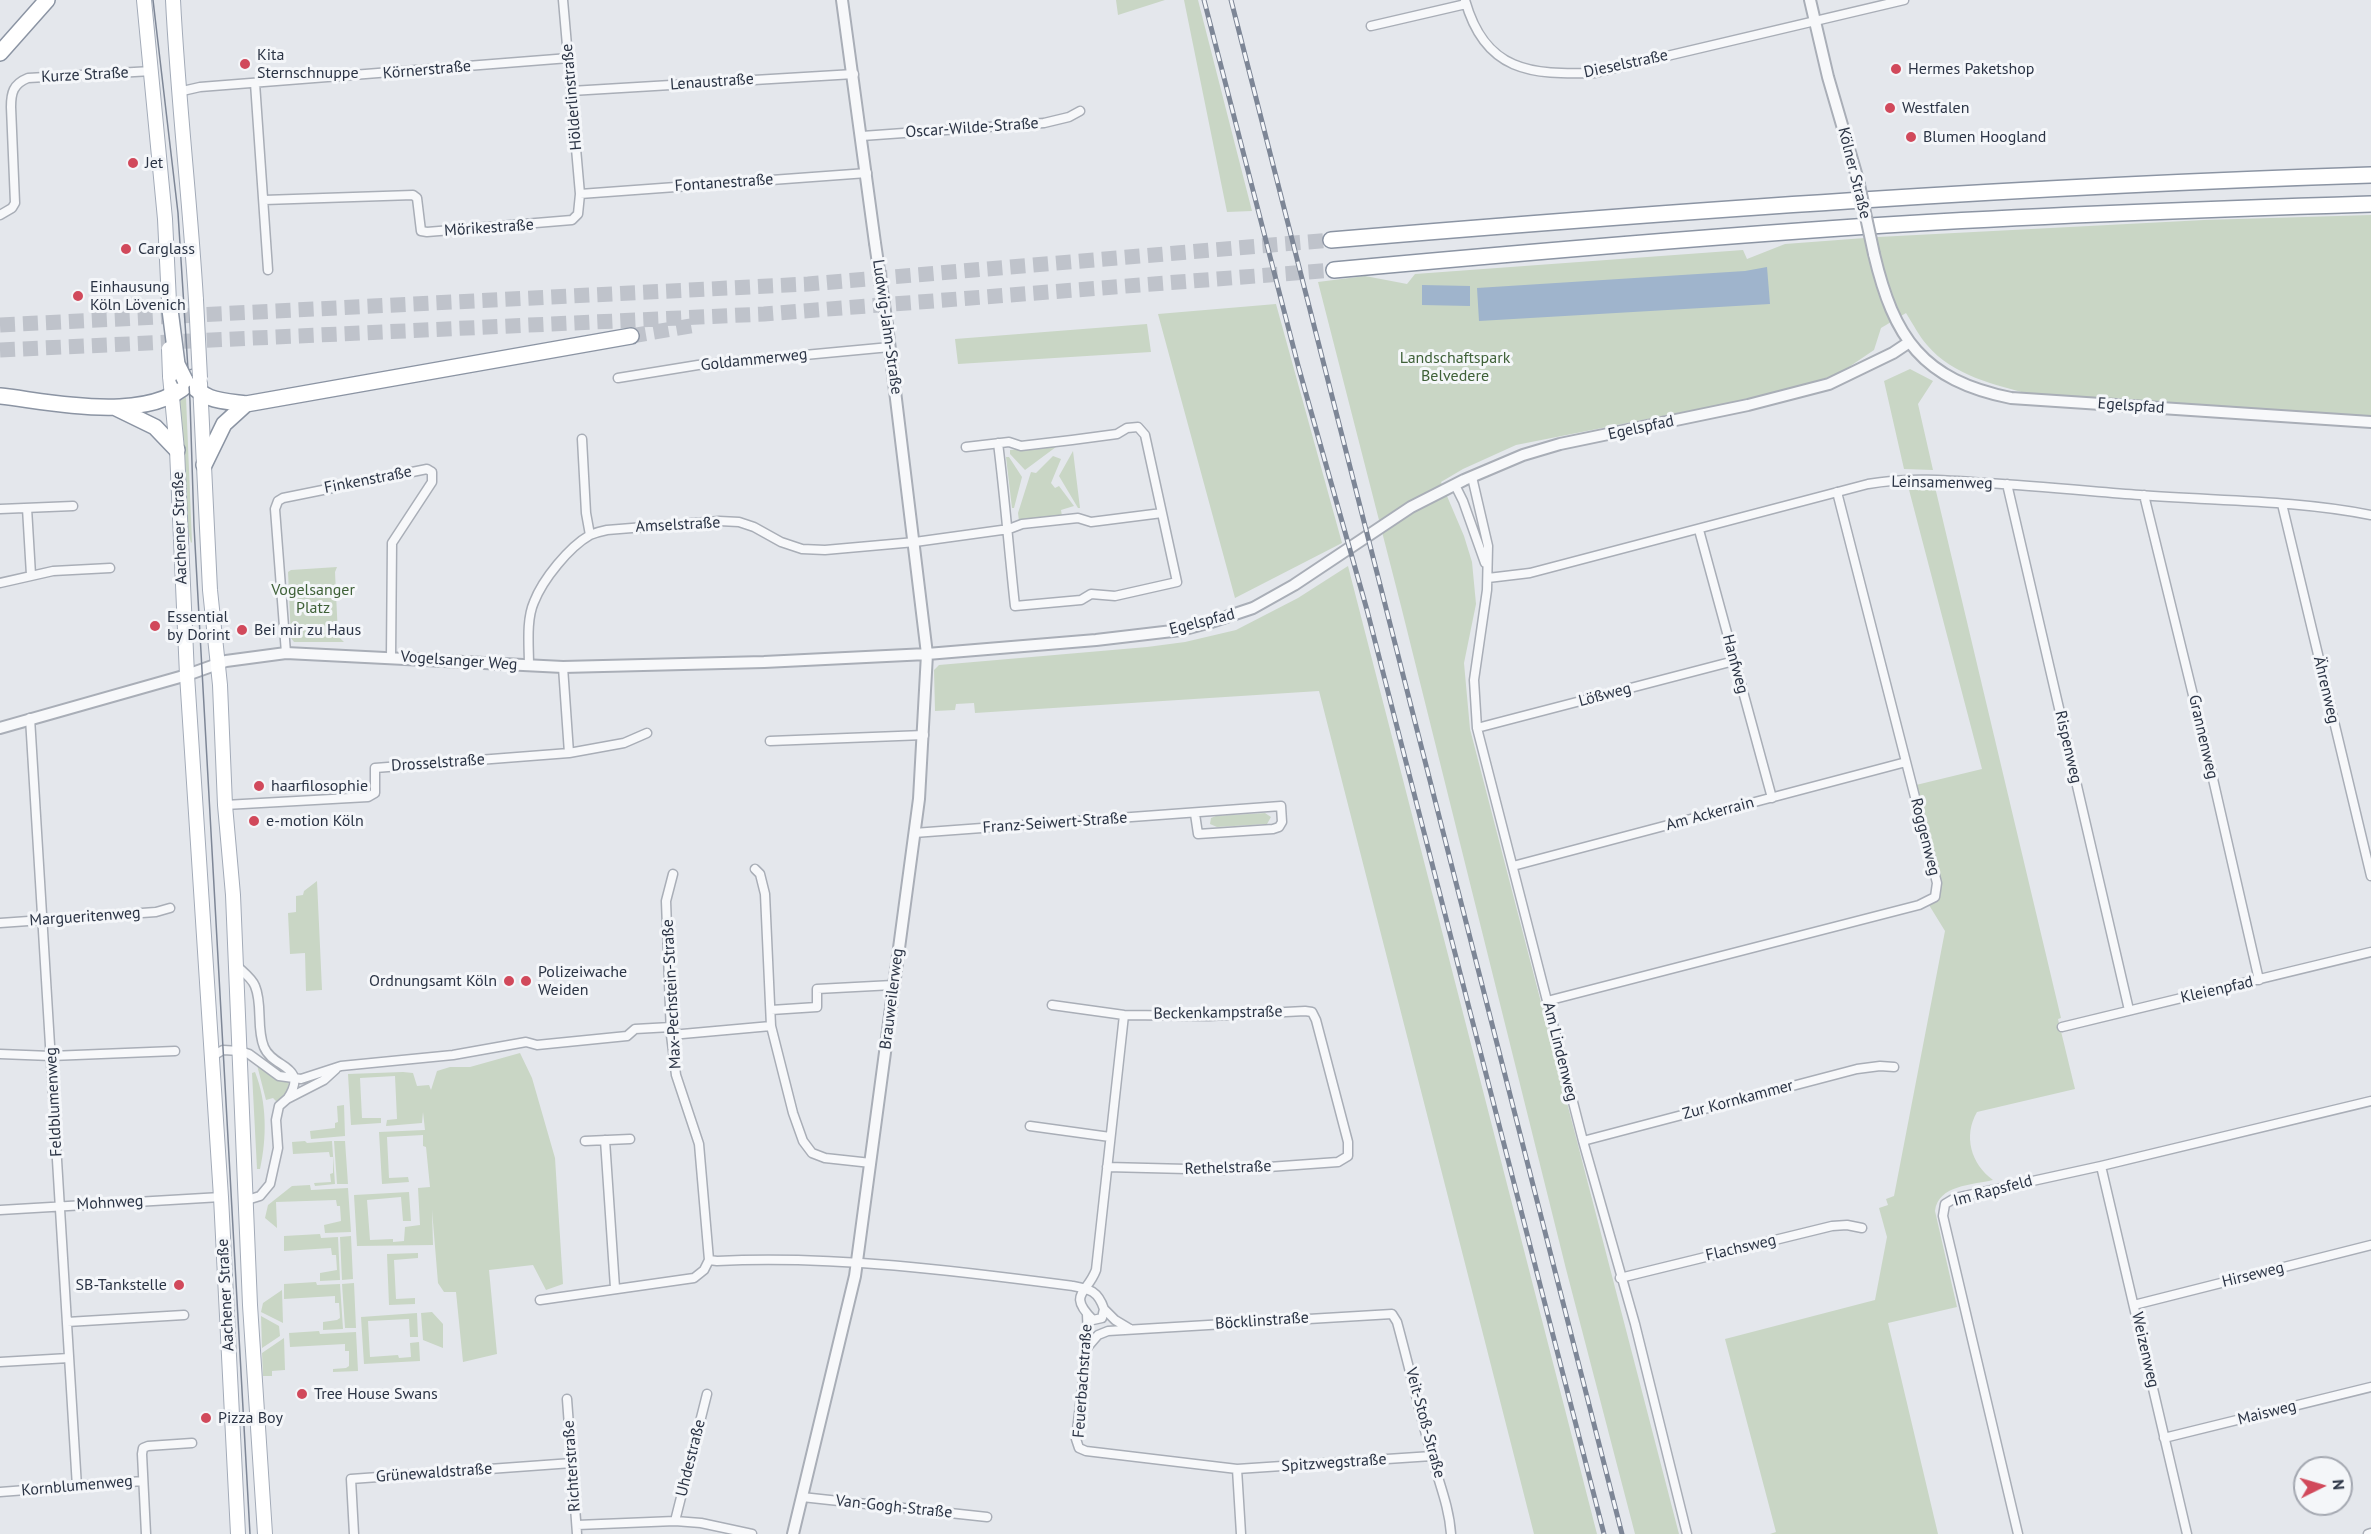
<!DOCTYPE html>
<html>
<head>
<meta charset="utf-8">
<style>
	body { margin:0 }
	#map { position:relative; width:2371px; height:1534px; overflow:hidden; background:#e4e7ec; font-family:"PT Sans",sans-serif }
	canvas { display:block }
	.north { position:absolute; left:2293px; top:1456px; width:60px; height:60px; box-sizing:border-box; background:#f4f6f9; border:2px solid #a4a8b1; border-radius:50%; rotate:85deg; font-size:16px; font-weight:700; line-height:24px; text-align:center; color:#2b3445 }
	.north::after { content:''; display:block; margin:auto; width:21px; height:27px; background:#d1495b; clip-path:polygon(50% 0,100% 100%,50% 72%,0 100%) }
</style>
</head>
<body>
<div id="map">
<canvas width="2371" height="1534"></canvas>
<div class="north">N</div>
</div>
<script>
const ctx = document.querySelector('canvas').getContext('2d');
ctx.lineJoin = 'round';
function fillPath(path, color) { ctx.fillStyle = color; ctx.fill(path, 'evenodd'); }
function strokePath(path, color, width, dash) { ctx.strokeStyle = color; ctx.lineWidth = width; ctx.lineCap = dash ? 'butt' : 'round'; ctx.setLineDash(dash || []); ctx.stroke(path); }
function drawText(font, color, halo, rows, align = 'center') {
  ctx.font = font + ' "PT Sans",sans-serif'; ctx.lineWidth = 6; ctx.setLineDash([]); ctx.textBaseline = 'middle'; ctx.strokeStyle = halo; ctx.fillStyle = color; for (const [text, x, y, turn = 0] of rows) {
    ctx.save(); ctx.translate(x, y); ctx.rotate((+turn || 0) * Math.PI / 180); ctx.textAlign = isNaN(turn) ? turn : align; if (halo) ctx.strokeText(text, 0, 0); ctx.fillText(text, 0, 0); ctx.restore();
  }
}
fillPath(new Path2D(`
	M 1116,0 L 1165,0 L 1118,15 Z
	M 1184,0 L 1198,0 L 1252,211 L 1227,212 Z
	M 2371,215 L 2371,416 L 2033,395 C 1996,385 1953,376 1927,345 C 1919,336 1913,324 1906,313 L 1881,328 L 1874,350 L 1840,373 L 1789,391 L 1516,445 L 1463,469 L 1441,482 L 1464,536 L 1472,562 L 1476,604 L 1464,663 L 1470,729 L 1679,1534 L 1635,1534 L 1566,1269 L 1401,606 L 1318,282 L 1365,276 L 1407,284 L 1415,274 L 1743,250 L 1747,259 L 1785,244 L 1878,237 L 2204,220 Z
	M 1276,304 L 1342,543 L 1235,598 L 1158,314 Z
	M 1147,324 L 1151,352 L 958,364 L 955,339 Z
	M 1910,369 L 1933,381 L 1918,404 L 1933,470 L 1904,469 L 1884,381 Z
	M 186,397 L 192,542 L 191,543 L 186,523 L 178,402 Z
	M 1060,444 L 1025,470 L 1010,454 L 1010,450 Z
	M 1073,451 L 1080,508 L 1078,508 L 1059,476 Z
	M 1053,456 L 1061,459 L 1051,483 L 1055,488 L 1059,486 L 1074,506 L 1061,510 L 1062,516 L 1019,521 L 1018,513 L 1031,472 L 1036,473 Z
	M 1006,457 L 1009,457 L 1022,477 L 1014,508 L 1012,508 Z
	M 1908,486 L 1935,487 L 2061,1018 L 2058,1019 L 2075,1089 L 1977,1112 C 1963,1136 1971,1164 1993,1180 C 1972,1185 1938,1185 1935,1211 L 1957,1307 L 1888,1323 L 1938,1534 L 1770,1534 L 1776,1532 L 1725,1339 L 1875,1300 L 1887,1237 L 1879,1208 L 1888,1205 L 1886,1199 L 1894,1196 L 1945,931 L 1929,905 L 1937,899 L 1916,785 L 1982,769 Z
	M 1348,566 L 1597,1534 L 1534,1534 L 1319,691 L 975,713 L 974,703 L 956,704 L 955,710 L 935,711 L 934,670 L 939,665 L 1147,647 L 1185,642 L 1236,630 L 1298,598 Z
	M 337,567 L 335,572 L 338,636 L 344,642 L 294,642 L 291,638 L 288,572 L 291,570 Z
	M 1265,813 L 1271,817 L 1267,824 L 1217,827 L 1210,824 L 1211,818 L 1216,816 Z
	M 317,881 L 322,990 L 306,991 L 305,953 L 290,954 L 288,913 L 296,912 L 296,896 L 303,895 L 304,891 Z
	M 520,1053 L 532,1078 L 555,1158 L 563,1284 L 546,1290 L 533,1265 L 489,1270 L 497,1354 L 463,1362 L 456,1292 L 444,1292 L 438,1283 L 432,1210 L 433,1245 L 357,1246 L 354,1195 L 409,1192 L 411,1221 L 403,1221 L 401,1197 L 367,1200 L 370,1240 L 393,1239 L 393,1242 L 404,1241 L 405,1227 L 420,1225 L 418,1188 L 430,1187 L 426,1147 L 423,1146 L 423,1135 L 387,1137 L 389,1178 L 408,1177 L 409,1182 L 382,1184 L 379,1132 L 425,1130 L 423,1112 L 422,1123 L 386,1126 L 387,1120 L 397,1119 L 395,1076 L 360,1078 L 362,1118 L 381,1118 L 381,1123 L 351,1125 L 348,1074 L 403,1072 L 413,1073 L 417,1086 L 429,1085 L 431,1090 L 437,1071 L 450,1067 L 470,1067 Z
	M 257,1065 L 280,1081 L 289,1082 L 287,1093 L 278,1103 L 273,1098 L 266,1100 Z
	M 255,1072 C 267,1102 267,1138 260,1169 L 257,1169 L 252,1073 Z
	M 344,1105 L 345,1136 L 311,1139 L 310,1131 L 335,1128 L 335,1123 L 338,1122 L 337,1106 Z
	M 305,1141 L 307,1143 L 332,1141 L 335,1184 L 315,1186 L 314,1183 L 331,1182 L 330,1174 L 333,1173 L 333,1157 L 330,1157 L 329,1152 L 293,1154 L 292,1142 Z
	M 334,1141 L 345,1141 L 348,1184 L 337,1184 Z
	M 310,1185 L 311,1190 L 348,1188 L 351,1232 L 325,1233 L 324,1225 L 341,1221 L 340,1206 L 337,1206 L 336,1200 L 276,1202 L 277,1228 L 265,1218 L 268,1205 L 292,1186 Z
	M 320,1234 L 321,1238 L 338,1237 L 340,1280 L 320,1281 L 320,1273 L 337,1270 L 336,1255 L 332,1255 L 331,1248 L 284,1251 L 284,1236 Z
	M 351,1236 L 353,1279 L 342,1280 L 340,1237 Z
	M 418,1253 L 418,1258 L 394,1260 L 396,1299 L 415,1298 L 415,1304 L 389,1305 L 387,1254 Z
	M 316,1282 L 317,1285 L 340,1284 L 343,1329 L 323,1330 L 323,1322 L 337,1320 L 340,1318 L 339,1303 L 335,1303 L 335,1296 L 284,1299 L 284,1284 Z
	M 354,1283 L 356,1328 L 345,1328 L 342,1284 Z
	M 282,1290 L 283,1323 L 261,1312 L 263,1303 Z
	M 432,1312 L 443,1324 L 443,1348 L 423,1340 L 421,1313 Z
	M 417,1313 L 418,1337 L 410,1337 L 409,1319 L 368,1321 L 370,1357 L 398,1355 L 399,1358 L 411,1357 L 410,1343 L 419,1342 L 420,1361 L 364,1364 L 361,1317 Z
	M 261,1316 L 279,1326 L 280,1336 L 262,1348 Z
	M 319,1331 L 320,1334 L 356,1332 L 358,1371 L 333,1372 L 333,1369 L 346,1368 L 349,1366 L 349,1351 L 345,1351 L 345,1344 L 290,1347 L 289,1333 Z
	M 284,1338 L 285,1370 L 272,1371 L 272,1376 L 263,1376 L 262,1353 Z`), '#c9d6c5');
fillPath(new Path2D(`
	M 1767,267 L 1770,304 L 1479,321 L 1477,288 L 1745,271 Z
	M 1422,285 L 1470,286 L 1470,306 L 1422,305 Z`), '#9fb4cc');
strokePath(new Path2D(`
	M 0,325 L 808,284 L 1331,240
	M 631,336 L 696,325
	M 0,350 L 764,314 L 1334,270`), '#bfc3cb', 15, [15, 8]);
const minor = new Path2D(`
	M 1465,0 C 1485,72 1531,75 1595,73 L 1904,0
	M 1371,26 L 1466,4
	M 255,83 L 268,270
	M 571,91 L 854,74
	M 178,92 L 200,87 L 569,58
	M 862,136 L 1044,123 L 1069,117 L 1080,111
	M 580,194 L 867,173
	M 264,200 L 413,195 L 417,198 L 421,231 L 427,232 L 572,220 L 578,214 L 580,194 L 563,0
	M 0,215 L 12,208 L 15,203 L 11,107 C 11,93 13,84 28,78 L 152,71
	M 618,378 L 698,365 L 890,347
	M 582,439 L 586,513 L 590,535
	M 966,447 L 1009,442 L 1021,446 L 1072,440 L 1117,434 L 1127,428 L 1138,427 L 1145,435 L 1177,582 L 1115,596 L 1091,594 L 1081,600 L 1015,606 C 1009,552 1005,498 998,443
	M 1472,477 L 1488,546 L 1487,590 L 1474,680 L 1477,728 L 1583,1141 L 1635,1324 L 1687,1534
	M 2007,484 L 2129,1010
	M 1455,485 L 1463,501 L 1485,563
	M 2144,495 L 2205,744 L 2259,980
	M 2282,504 L 2371,876
	M 27,508 L 31,575
	M 0,509 L 73,506
	M 1699,530 L 1772,798
	M 1488,578 L 1530,573 L 1868,484 C 1908,477 1946,480 1986,483 C 2037,486 2089,491 2140,495 C 2216,501 2296,500 2371,515
	M 0,583 L 53,571 L 110,568
	M 286,653 L 275,509 L 278,501 L 283,498 L 427,469 L 432,472 L 432,482 L 392,543 L 391,657
	M 529,666 C 529,646 526,620 534,602 C 543,579 569,547 590,535 C 595,533 602,531 607,530 L 719,521 L 739,522 L 754,527 L 781,542 L 802,549 L 825,550 L 915,542 L 1009,529 L 1022,524 L 1078,518 L 1091,522 L 1162,513
	M 563,667 L 569,753
	M 30,718 L 77,1487
	M 1477,728 L 1734,661
	M 770,741 L 924,735
	M 225,805 L 368,797 L 375,793 L 375,768 L 569,753 L 624,743 L 647,733
	M 914,833 L 1281,806 L 1282,822 L 1279,827 L 1273,829 L 1198,834 L 1195,814
	M 1513,866 L 1906,762
	M 755,869 L 760,874 L 765,894 L 771,1026 L 793,1113 L 803,1141 L 812,1153 L 825,1158 L 871,1163
	M 0,923 L 156,912 L 170,908
	M 236,965 C 242,971 252,978 255,986 C 263,1005 256,1028 264,1047 C 273,1069 309,1065 288,1098
	M 1547,1001 L 1919,905 L 1935,897 L 1937,883 L 1837,492
	M 1052,1005 L 1124,1015 L 1209,1016 L 1305,1011 L 1312,1012 L 1316,1020 L 1348,1142 L 1348,1156 L 1338,1162 L 1227,1170 L 1107,1167
	M 771,1010 L 817,1007 L 817,989 L 893,985
	M 2062,1027 L 2371,952
	M 671,1035 L 771,1026
	M 0,1054 L 51,1056 L 175,1051
	M 211,1057 L 223,1050 L 240,1051 L 249,1054 L 279,1076 L 301,1079 L 341,1066 L 453,1055 L 526,1042 L 537,1045 L 627,1036 L 635,1029 L 671,1027
	M 1030,1126 L 1110,1137
	M 605,1140 L 615,1288
	M 585,1141 L 630,1139
	M 1583,1141 L 1857,1069 L 1880,1066 L 1894,1067
	M 2101,1166 L 2187,1534
	M 247,1200 L 260,1196 L 270,1184 L 278,1148 L 276,1120 L 279,1106 L 287,1099 L 324,1080 L 336,1069
	M 0,1210 L 221,1197
	M 709,1260 L 717,1261 C 834,1255 957,1271 1073,1286 C 1090,1289 1098,1291 1104,1309 L 1102,1318 L 1093,1320 C 1067,1294 1087,1294 1096,1270 L 1124,1015
	M 1620,1278 L 1832,1226 L 1847,1225 L 1862,1228
	M 540,1300 L 694,1278 L 704,1270 L 709,1260 L 699,1144 L 676,1075 L 671,1035 L 666,901 L 673,874
	M 2134,1305 L 2371,1245
	M 1104,1309 L 1115,1320 L 1130,1329
	M 1087,1314 L 1088,1339 L 1076,1439 L 1079,1448 L 1086,1451 L 1237,1469 L 1432,1456
	M 67,1322 L 184,1315
	M 1086,1349 L 1098,1335 L 1108,1331 L 1392,1314 L 1397,1322 C 1409,1366 1419,1410 1431,1453 C 1438,1481 1449,1505 1451,1534
	M 0,1362 L 69,1358
	M 567,1399 L 577,1534
	M 2164,1438 L 2371,1387
	M 1237,1469 L 1241,1534
	M 0,1492 L 143,1481
	M 802,1497 L 987,1517
	M 675,1521 L 707,1394
	M 577,1525 L 675,1521 L 701,1523 L 752,1534
	M 146,1534 L 142,1454 L 143,1448 L 148,1446 L 192,1443
	M 354,1534 L 351,1479 L 572,1463
	M 2018,1534 L 1943,1216 L 1945,1204 L 1955,1198 L 2101,1166 L 2371,1101
	M 2368,1534 L 2371,1533`);
const tertiary = new Path2D(`
	M 842,0 L 875,243
	M 1810,0 L 1828,77 L 1858,180
	M 1874,254 C 1894,338 1922,380 2011,398 L 2371,422
	M 0,728 L 187,675 L 226,661 L 286,653 L 563,667 L 764,662 L 927,654 L 1096,640 L 1181,630 L 1211,622 L 1253,608 L 1294,585 L 1411,507 L 1464,480 L 1523,455 L 1560,444 L 1748,405 L 1829,384 L 1893,353 L 1908,343
	M 793,1534 L 855,1276 L 919,799 L 927,654 L 887,325`);
const primary = new Path2D(`
	M 144,0 L 165,219 L 169,302
	M 173,0 C 178,100 190,200 196,300
	M 170,376 L 177,450 L 187,675 L 221,1197 L 238,1534
	M 200,383 L 210,590 L 220,685 L 225,805 L 233,895 L 250,1305 L 265,1534`);
const motorway = new Path2D(`
	M 0,53 L 47,0
	M 1331,240 C 1677,211 2024,186 2371,175
	M 1334,270 C 1518,253 1701,237 1886,225 C 2047,215 2209,209 2371,204
	M 185,380 C 208,401 215,400 246,404 L 631,336
	M 0,396 C 54,402 157,426 194,377
	M 116,408 L 155,427 L 177,450
	M 204,465 L 224,424 L 246,404`);
strokePath(minor, '#a9aeb7', 11);
strokePath(tertiary, '#a9aeb7', 14);
strokePath(primary, '#a3abb8', 16);
strokePath(motorway, '#8b94a3', 18);
strokePath(minor, '#f7f8fa', 8);
strokePath(tertiary, '#f7f8fa', 10);
strokePath(primary, '#fff', 14);
strokePath(motorway, '#fff', 15);
strokePath(new Path2D(`
	M 153,0 L 178,213 L 190,401 L 194,526 L 250,1534`), '#7d8696', 1.5);
const rail = new Path2D(`
	M 1204,0 L 1299,369 L 1367,610 L 1604,1534
	M 1231,0 L 1622,1534`);
strokePath(rail, '#7d8696', 5);
strokePath(rail, '#f4f6f9', 3, [9]);
const tertiaryBridge = new Path2D(`
	M 1858,180 L 1874,254
	M 875,243 L 887,325`);
const primaryBridge = new Path2D(`
	M 196,300 L 200,378
	M 169,349 L 170,376`);
const motorwayBridge = new Path2D(`
	M 169,302 L 177,364 L 185,380`);
strokePath(tertiaryBridge, '#a9aeb7', 14, []);
strokePath(primaryBridge, '#a3abb8', 16, []);
strokePath(motorwayBridge, '#8b94a3', 18, []);
strokePath(tertiaryBridge, '#f7f8fa', 10);
strokePath(primaryBridge, '#fff', 14);
strokePath(motorwayBridge, '#fff', 15);
for (const [x, y, r, color] of [
	[245,64,6,"#d1495b"],
	[1896,69,6,"#d1495b"],
	[1890,108,6,"#d1495b"],
	[1911,137,6,"#d1495b"],
	[133,163,6,"#d1495b"],
	[126,249,6,"#d1495b"],
	[78,296,6,"#d1495b"],
	[155,626,6,"#d1495b"],
	[242,630,6,"#d1495b"],
	[259,786,6,"#d1495b"],
	[254,821,6,"#d1495b"],
	[509,981,6,"#d1495b"],
	[526,981,6,"#d1495b"],
	[179,1285,6,"#d1495b"],
	[302,1394,6,"#d1495b"],
	[206,1418,6,"#d1495b"]
]) { const dot = new Path2D(); dot.arc(x, y, r, 0, 2 * Math.PI); ctx.fillStyle = color; ctx.fill(dot); strokePath(dot, '#f4f6f9', 2); }
drawText('16px', '#2b3445', '#f4f6f9', [
	["Kita",257,55],
	["Sternschnuppe",257,73],
	["Hermes Paketshop",1908,69],
	["Westfalen",1902,108],
	["Blumen Hoogland",1923,137],
	["Jet",145,163],
	["Carglass",138,249],
	["Einhausung",90,287],
	["Köln Lövenich",90,305],
	["Essential",167,617],
	["by Dorint",167,635],
	["Bei mir zu Haus",254,630],
	["haarfilosophie",271,786],
	["e-motion Köln",266,821],
	["Polizeiwache",538,972],
	["Weiden",538,990],
	["Ordnungsamt Köln",497,981,"right"],
	["SB-Tankstelle",167,1285,"right"],
	["Tree House Swans",314,1394],
	["Pizza Boy",218,1418]
], 'left');
drawText('16px', '#2b3445', '#f4f6f9', [
	["Dieselstraße",1626,64,-12],
	["Körnerstraße",427,70,-5],
	["Kurze Straße",85,75,-3],
	["Lenaustraße",712,82,-4],
	["Hölderlinstraße",572,97,-95],
	["Oscar-Wilde-Straße",972,128,-4],
	["Kölner Straße",1854,173,76],
	["Fontanestraße",724,183,-4],
	["Mörikestraße",489,228,-4],
	["Ludwig-Jahn-Straße",887,327,82],
	["Goldammerweg",754,360,-6],
	["Egelspfad",2131,406,4],
	["Egelspfad",1641,428,-12],
	["Finkenstraße",368,480,-11],
	["Leinsamenweg",1942,483,1],
	["Amselstraße",678,525,-3],
	["Aachener Straße",180,528,-92],
	["Egelspfad",1202,622,-14],
	["Vogelsanger Weg",459,661,4],
	["Hanfweg",1735,664,75],
	["Ährenweg",2326,690,77],
	["Lößweg",1605,695,-15],
	["Grannenweg",2203,737,77],
	["Rispenweg",2068,747,77],
	["Drosselstraße",438,763,-4],
	["Am Ackerrain",1710,814,-15],
	["Franz-Seiwert-Straße",1055,823,-4],
	["Roggenweg",1925,837,76],
	["Margueritenweg",85,917,-4],
	["Kleienpfad",2217,990,-13],
	["Max-Pechstein-Straße",672,994,-93],
	["Brauweilerweg",892,999,-83],
	["Beckenkampstraße",1218,1013,-1],
	["Am Lindenweg",1560,1052,76],
	["Zur Kornkammer",1738,1100,-15],
	["Feldblumenweg",54,1102,-93],
	["Rethelstraße",1228,1168,-2],
	["Im Rapsfeld",1993,1191,-15],
	["Mohnweg",110,1203,-3],
	["Flachsweg",1741,1248,-13],
	["Hirseweg",2253,1275,-14],
	["Aachener Straße",226,1295,-93],
	["Böcklinstraße",1262,1321,-4],
	["Weizenweg",2145,1350,77],
	["Feuerbachstraße",1083,1381,-86],
	["Maisweg",2267,1413,-14],
	["Veit-Stoß-Straße",1425,1423,75],
	["Uhdestraße",691,1458,-76],
	["Spitzwegstraße",1334,1463,-4],
	["Richterstraße",572,1466,-94],
	["Grünewaldstraße",434,1473,-4],
	["Kornblumenweg",77,1486,-5],
	["Van-Gogh-Straße",894,1507,6]
]);
drawText('16px', '#3f6138', '#f4f6f9', [
	["Landschaftspark",1455,358],
	["Belvedere",1455,376],
	["Vogelsanger",313,590],
	["Platz",313,608]
]);
</script>
</body>
</html>
